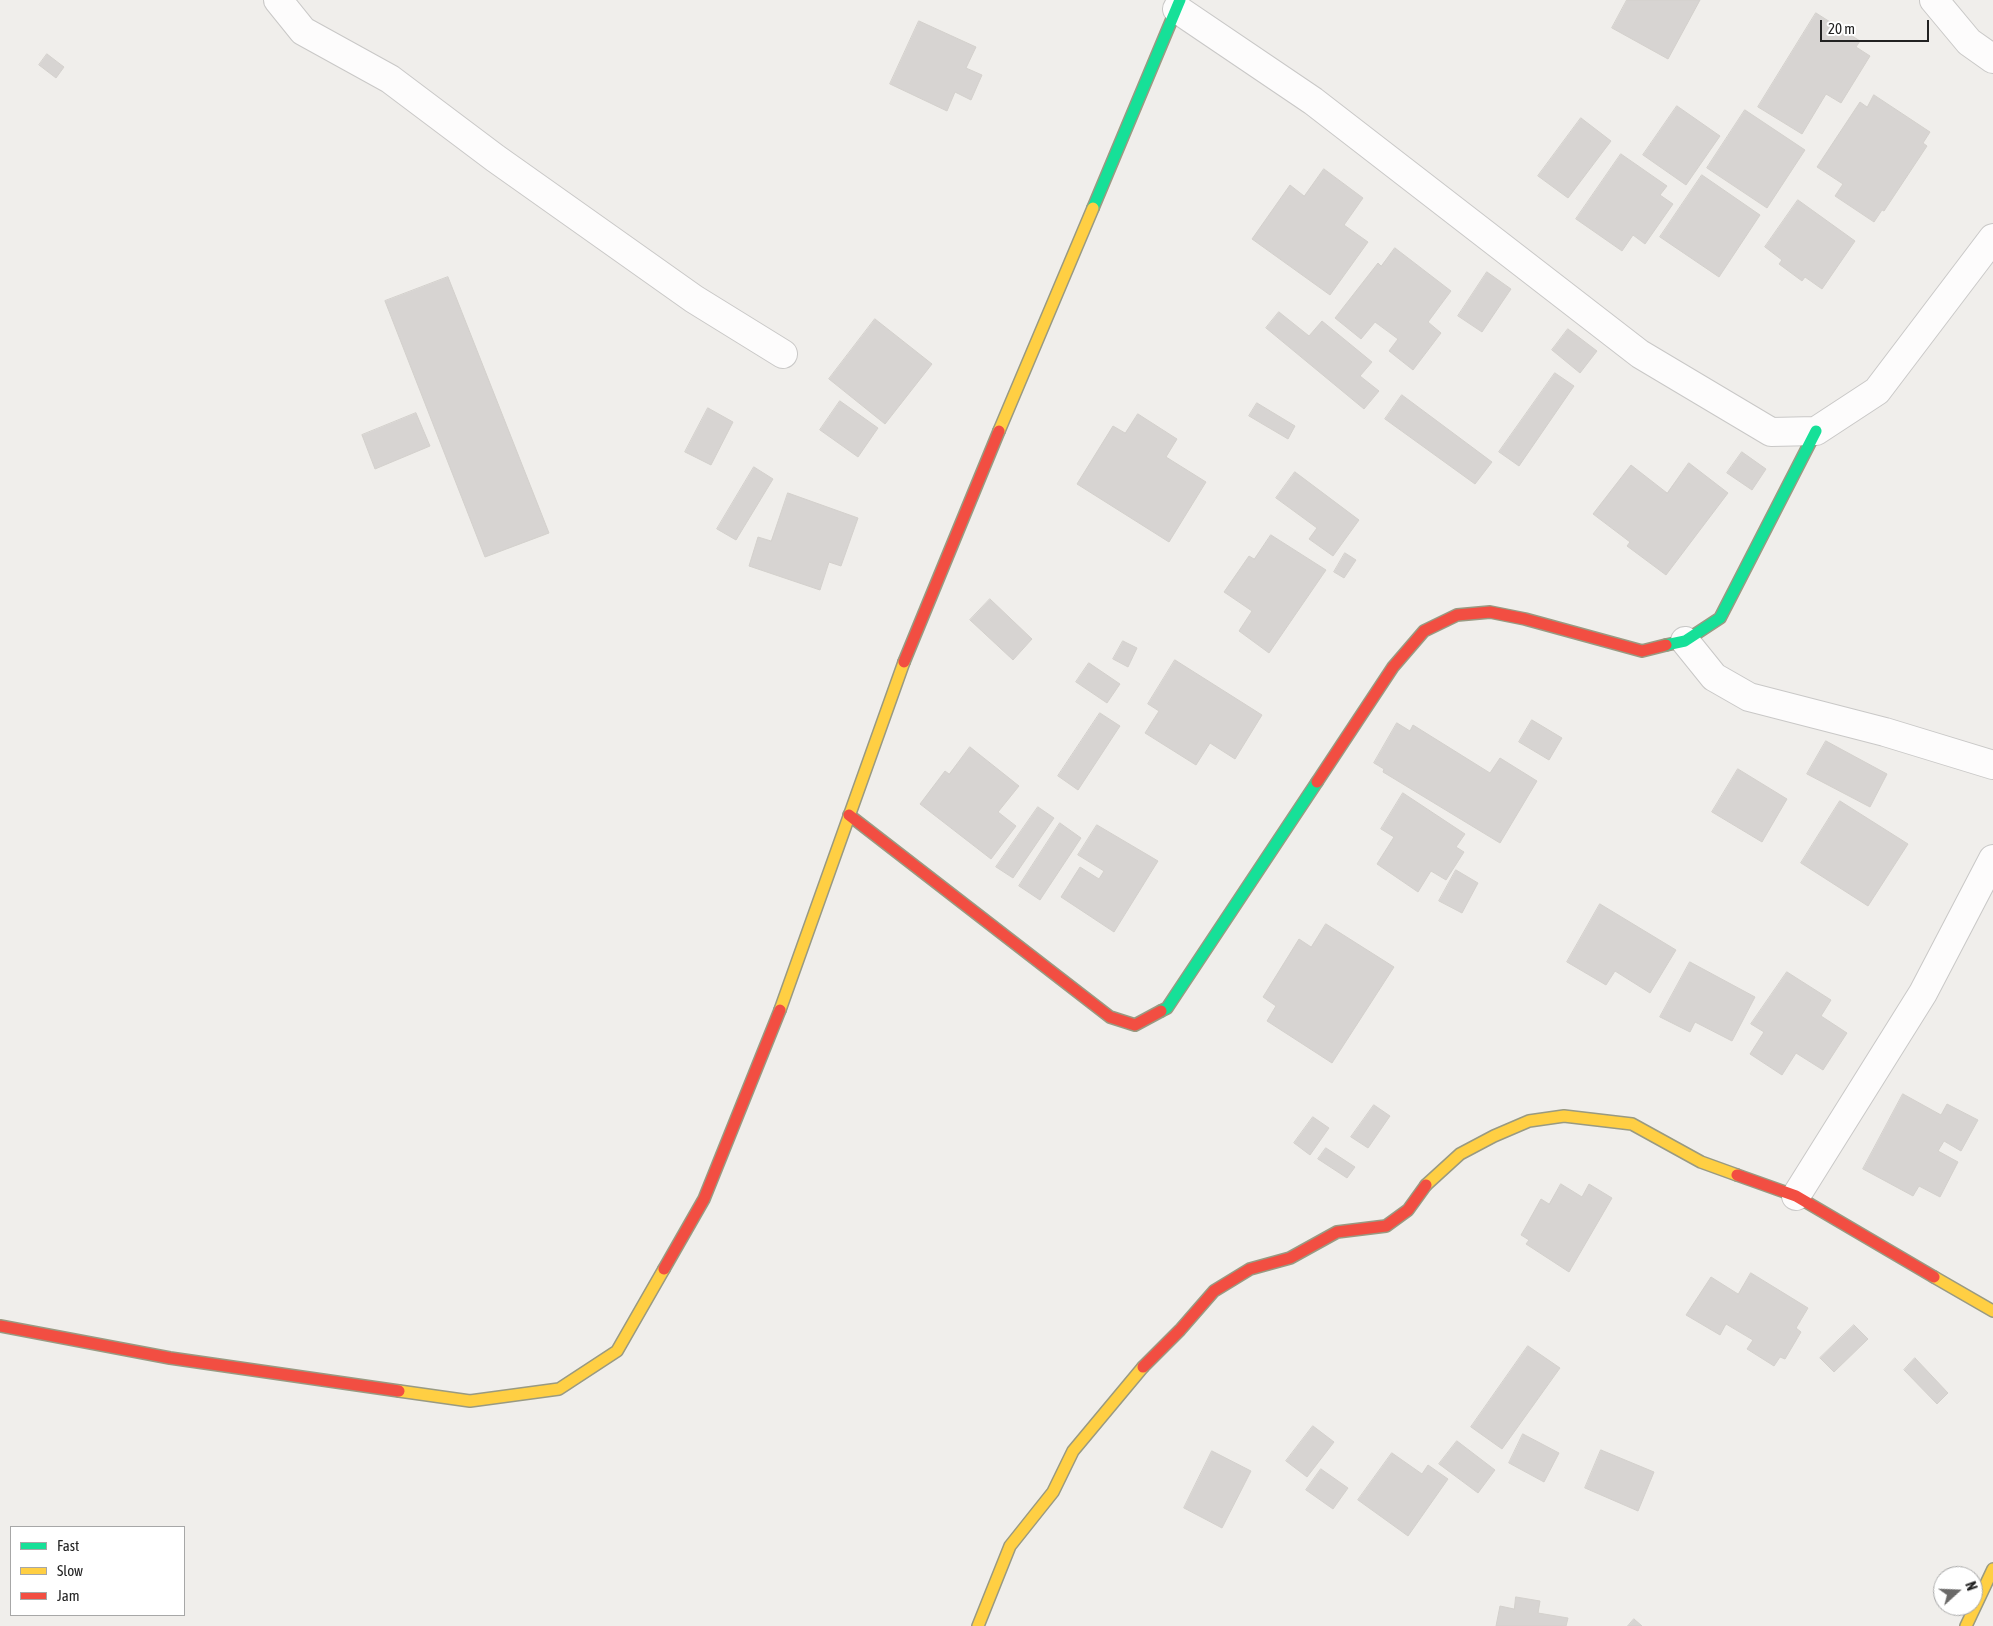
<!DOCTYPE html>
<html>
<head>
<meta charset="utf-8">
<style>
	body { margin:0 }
	#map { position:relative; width:1993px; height:1626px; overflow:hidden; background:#f0eeeb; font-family:"Asap Condensed",sans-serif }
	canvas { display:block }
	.legend { position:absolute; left:10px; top:1526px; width:175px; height:90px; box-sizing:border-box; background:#fff; border:1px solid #a7a7a7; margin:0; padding:6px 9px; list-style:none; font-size:15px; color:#222 }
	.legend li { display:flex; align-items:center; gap:10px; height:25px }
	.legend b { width:25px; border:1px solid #a7a7a7 }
	.north { position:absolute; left:1933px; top:1566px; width:50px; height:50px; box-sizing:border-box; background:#fff; border:1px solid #a7a7a7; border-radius:50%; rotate:70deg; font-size:14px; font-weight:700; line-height:20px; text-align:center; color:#222 }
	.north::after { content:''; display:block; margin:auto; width:18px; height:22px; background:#6a6968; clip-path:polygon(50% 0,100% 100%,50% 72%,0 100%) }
	.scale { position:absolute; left:1820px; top:20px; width:109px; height:22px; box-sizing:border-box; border:2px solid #222; border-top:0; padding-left:6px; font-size:15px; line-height:18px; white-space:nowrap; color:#222; -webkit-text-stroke:4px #fff; paint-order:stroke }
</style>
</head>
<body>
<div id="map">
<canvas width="1993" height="1626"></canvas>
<ul class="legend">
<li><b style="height:6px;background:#16e098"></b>Fast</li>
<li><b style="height:6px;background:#ffcf43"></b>Slow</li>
<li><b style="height:6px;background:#f24e42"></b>Jam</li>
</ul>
<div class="north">N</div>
<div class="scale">20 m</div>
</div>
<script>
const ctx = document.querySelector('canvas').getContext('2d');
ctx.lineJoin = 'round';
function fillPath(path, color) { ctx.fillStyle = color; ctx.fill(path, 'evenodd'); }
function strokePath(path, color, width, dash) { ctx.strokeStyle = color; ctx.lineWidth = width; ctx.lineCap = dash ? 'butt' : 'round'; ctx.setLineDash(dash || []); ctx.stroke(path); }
const building = new Path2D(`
	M 1627,0 L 1700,0 L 1668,59 L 1612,28 Z
	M 1816,13 L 1860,41 L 1856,47 L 1870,56 L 1841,103 L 1826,94 L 1802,134 L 1758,107 Z
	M 919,21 L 976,47 L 966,68 L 982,75 L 971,100 L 955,92 L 947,111 L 890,84 Z
	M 47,54 L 64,67 L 56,78 L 39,65 Z
	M 1874,95 L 1930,132 L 1923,143 L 1927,146 L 1884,211 L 1882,210 L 1874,222 L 1835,196 L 1843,184 L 1817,167 L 1860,102 L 1867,107 Z
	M 1677,106 L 1720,136 L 1686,185 L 1643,155 Z
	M 1745,110 L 1805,150 L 1767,208 L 1707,168 Z
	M 1581,118 L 1611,141 L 1568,198 L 1538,176 Z
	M 1621,154 L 1667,186 L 1660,195 L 1673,204 L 1645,244 L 1633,235 L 1622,251 L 1576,219 Z
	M 1324,169 L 1363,198 L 1344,225 L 1368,242 L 1330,295 L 1252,239 L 1290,185 L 1304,196 Z
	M 1702,175 L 1760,215 L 1719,277 L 1660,237 Z
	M 1798,200 L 1855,241 L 1822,289 L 1805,277 L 1802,281 L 1779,264 L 1782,260 L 1765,247 Z
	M 1395,248 L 1451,291 L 1428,322 L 1441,333 L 1413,370 L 1389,351 L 1398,339 L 1375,322 L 1361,339 L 1335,318 L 1378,263 L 1381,266 Z
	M 1487,272 L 1511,289 L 1482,332 L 1458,316 Z
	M 448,277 L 549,533 L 485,557 L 385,301 Z
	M 1279,312 L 1309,336 L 1322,321 L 1372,362 L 1360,376 L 1379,391 L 1364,409 L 1266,328 Z
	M 875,319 L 932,364 L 885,424 L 829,379 Z
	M 1568,329 L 1597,351 L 1580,373 L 1552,350 Z
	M 1555,373 L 1574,386 L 1519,466 L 1499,452 Z
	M 1402,395 L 1492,462 L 1475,484 L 1385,419 Z
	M 840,401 L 878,428 L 858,457 L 820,430 Z
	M 1257,403 L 1295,426 L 1288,439 L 1249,416 Z
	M 708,408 L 733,422 L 711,465 L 685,452 Z
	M 416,413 L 430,446 L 375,469 L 362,435 Z
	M 1138,414 L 1177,439 L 1166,457 L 1206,482 L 1169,542 L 1077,484 L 1113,426 L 1125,433 Z
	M 1742,452 L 1766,469 L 1752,490 L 1727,473 Z
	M 1689,463 L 1728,493 L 1666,575 L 1627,546 L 1630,542 L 1593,514 L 1631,465 L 1667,493 Z
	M 754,467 L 773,479 L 736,540 L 717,529 Z
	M 1295,472 L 1359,520 L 1333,556 L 1309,539 L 1317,528 L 1276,498 Z
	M 788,493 L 858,518 L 841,566 L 829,562 L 820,590 L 749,566 L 758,537 L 771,541 Z
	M 1271,535 L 1326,570 L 1269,653 L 1239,631 L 1252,611 L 1224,592 L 1249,556 L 1254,559 Z
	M 1345,553 L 1356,560 L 1344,578 L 1334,572 Z
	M 990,599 L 1032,639 L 1013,660 L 970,620 Z
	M 1123,641 L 1137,648 L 1128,667 L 1113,659 Z
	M 1175,660 L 1262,715 L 1235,759 L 1210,743 L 1196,765 L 1145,733 L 1159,711 L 1148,704 Z
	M 1089,663 L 1120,684 L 1107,703 L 1076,682 Z
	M 1100,713 L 1120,726 L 1078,790 L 1058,776 Z
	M 1532,720 L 1562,738 L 1549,760 L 1519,742 Z
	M 1397,723 L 1410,731 L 1413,725 L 1490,773 L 1500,758 L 1537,781 L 1500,843 L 1383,772 L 1384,769 L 1374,763 Z
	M 1826,741 L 1887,774 L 1870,807 L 1807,774 Z
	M 970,747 L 1019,786 L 998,812 L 1016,826 L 991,859 L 920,804 L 945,771 L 949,774 Z
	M 1738,769 L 1787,799 L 1762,842 L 1712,812 Z
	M 1403,793 L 1465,834 L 1456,847 L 1464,852 L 1446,880 L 1431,871 L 1418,892 L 1377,864 L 1394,837 L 1381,829 Z
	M 1840,801 L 1908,844 L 1868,906 L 1801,863 Z
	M 1038,807 L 1054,818 L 1013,878 L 996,867 Z
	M 1060,823 L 1081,838 L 1040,900 L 1019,886 Z
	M 1097,825 L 1158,861 L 1114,932 L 1061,897 L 1080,867 L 1099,879 L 1104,871 L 1078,855 Z
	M 1456,870 L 1478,883 L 1462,913 L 1439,901 Z
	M 1600,904 L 1676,950 L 1650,993 L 1615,971 L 1606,985 L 1567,962 Z
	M 1326,924 L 1394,967 L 1332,1063 L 1267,1021 L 1276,1006 L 1263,997 L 1299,939 L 1311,947 Z
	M 1690,962 L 1755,997 L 1732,1041 L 1695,1022 L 1690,1032 L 1660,1017 Z
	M 1787,972 L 1831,1000 L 1821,1016 L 1847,1033 L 1823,1070 L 1796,1053 L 1782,1075 L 1750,1054 L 1764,1032 L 1751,1024 Z
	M 1903,1094 L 1941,1115 L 1947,1104 L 1978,1120 L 1961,1151 L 1944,1141 L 1938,1151 L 1958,1162 L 1940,1197 L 1919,1186 L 1913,1196 L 1863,1169 Z
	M 1374,1105 L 1390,1116 L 1368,1148 L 1351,1137 Z
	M 1313,1117 L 1329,1128 L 1310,1155 L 1294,1143 Z
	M 1326,1148 L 1355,1167 L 1347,1178 L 1318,1159 Z
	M 1561,1184 L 1582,1197 L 1589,1184 L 1612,1198 L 1569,1272 L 1526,1244 L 1529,1240 L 1521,1235 L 1541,1199 L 1549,1204 Z
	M 1751,1273 L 1808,1308 L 1796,1328 L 1801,1332 L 1785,1359 L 1780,1357 L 1774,1366 L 1747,1349 L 1753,1340 L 1726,1324 L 1720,1335 L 1686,1315 L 1711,1277 L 1738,1294 Z
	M 1854,1325 L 1868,1339 L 1834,1372 L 1820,1358 Z
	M 1528,1346 L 1560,1368 L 1502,1449 L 1471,1427 Z
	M 1915,1358 L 1948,1393 L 1937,1404 L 1904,1370 Z
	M 1313,1426 L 1334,1442 L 1307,1477 L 1286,1461 Z
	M 1523,1434 L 1559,1453 L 1544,1482 L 1509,1463 Z
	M 1457,1441 L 1495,1470 L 1478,1493 L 1439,1464 Z
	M 1601,1450 L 1654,1472 L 1638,1511 L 1585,1488 Z
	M 1212,1451 L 1251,1471 L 1222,1528 L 1184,1508 Z
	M 1392,1453 L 1422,1474 L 1428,1465 L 1448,1479 L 1408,1536 L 1358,1500 Z
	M 1321,1469 L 1348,1488 L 1333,1509 L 1306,1490 Z
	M 1516,1597 L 1540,1601 L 1538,1613 L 1568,1618 L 1566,1626 L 1496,1626 L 1500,1606 L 1514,1609 Z
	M 1634,1619 L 1642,1626 L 1628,1626 Z`);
fillPath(building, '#d7d4d2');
strokePath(building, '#d3d0cc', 1);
const street = new Path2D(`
	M 278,0 L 303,31 L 390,79 L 495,158 L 694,299 L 783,354
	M 1934,0 L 1969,42 L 1993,59
	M 1177,9 L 1313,101 L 1640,354 L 1771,432 L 1816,431 L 1877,391 L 1993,238
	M 1685,641 L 1714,677 L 1749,697 L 1885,732 L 1993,765
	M 1796,1196 L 1923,993 L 1993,859`);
const fast = new Path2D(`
	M 1093,208 L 1180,0
	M 1666,645 L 1685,641 L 1720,618 L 1816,431
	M 1161,1011 L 1167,1008 L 1317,782`);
const slow = new Path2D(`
	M 999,431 L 1093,208
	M 780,1010 L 904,662
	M 1426,1185 L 1460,1154 L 1494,1136 L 1529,1121 L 1564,1116 L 1632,1124 L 1701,1162 L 1737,1175
	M 1934,1277 L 1993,1311
	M 399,1391 L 470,1401 L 559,1389 L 617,1351 L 664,1269
	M 978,1626 L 1010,1546 L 1053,1492 L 1073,1451 L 1143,1367
	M 1966,1626 L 1993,1569`);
const jam = new Path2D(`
	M 904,662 L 999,431
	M 1317,782 L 1393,667 L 1424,631 L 1457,615 L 1490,612 L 1525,619 L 1642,651 L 1666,645
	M 849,815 L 1110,1017 L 1135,1025 L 1161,1011
	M 1737,1175 L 1796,1196 L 1934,1277
	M 664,1269 L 704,1199 L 780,1010
	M 0,1326 L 170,1358 L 399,1391
	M 1143,1367 L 1180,1330 L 1214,1291 L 1250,1269 L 1290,1258 L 1337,1232 L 1386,1226 L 1408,1210 L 1426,1185`);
strokePath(street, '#c9c8c7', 30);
strokePath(fast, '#999a82', 14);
strokePath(slow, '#999a82', 14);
strokePath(jam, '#999a82', 14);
strokePath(street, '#fdfcfc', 28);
strokePath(fast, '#16e098', 11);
strokePath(slow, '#ffcf43', 11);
strokePath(jam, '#f24e42', 11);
</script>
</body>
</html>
